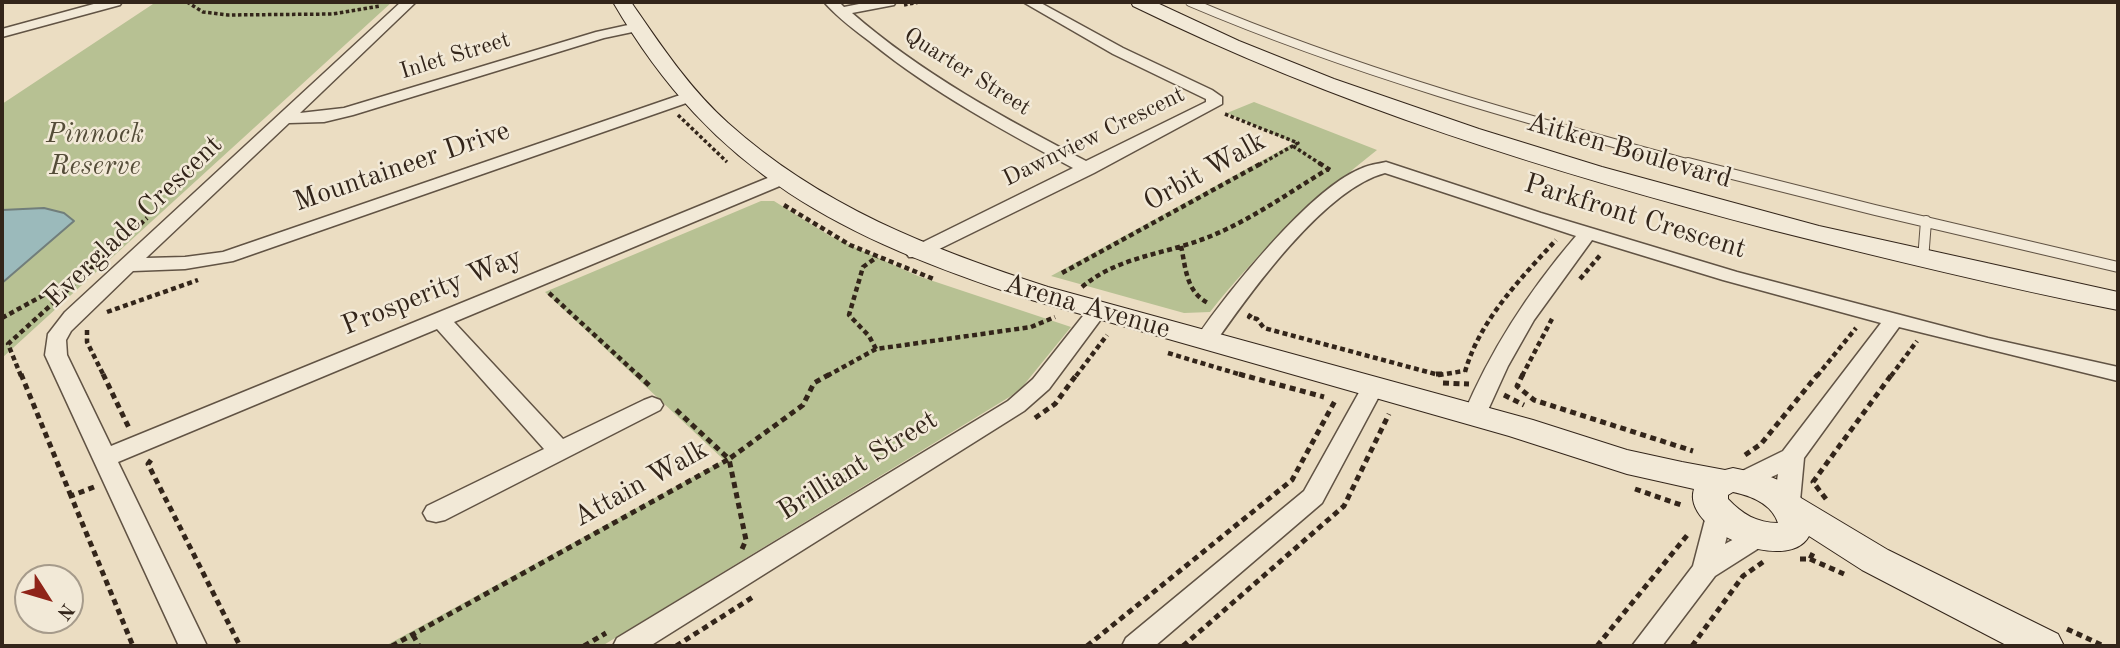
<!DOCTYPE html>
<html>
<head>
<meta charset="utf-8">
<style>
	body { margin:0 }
	#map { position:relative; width:2120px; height:648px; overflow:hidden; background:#ebddc2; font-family:"Old Standard TT",serif }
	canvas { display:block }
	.frame { position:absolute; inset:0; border:4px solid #33251a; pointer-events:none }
	.north { position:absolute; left:14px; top:564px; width:70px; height:70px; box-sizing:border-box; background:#f2e9d7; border:2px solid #a69b8b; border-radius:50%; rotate:127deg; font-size:19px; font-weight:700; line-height:28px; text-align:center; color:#33251a }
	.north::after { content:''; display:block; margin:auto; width:24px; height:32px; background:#8f2418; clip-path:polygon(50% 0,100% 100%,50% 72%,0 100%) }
</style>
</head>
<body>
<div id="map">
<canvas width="2120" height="648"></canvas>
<div class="frame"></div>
<div class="north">N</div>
</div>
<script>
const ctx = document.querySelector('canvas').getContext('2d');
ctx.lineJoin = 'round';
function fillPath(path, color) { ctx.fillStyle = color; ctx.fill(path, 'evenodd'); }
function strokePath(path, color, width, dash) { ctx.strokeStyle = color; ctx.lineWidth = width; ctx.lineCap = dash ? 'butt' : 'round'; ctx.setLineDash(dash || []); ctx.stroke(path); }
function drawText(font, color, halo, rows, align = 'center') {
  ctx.font = font + ' "Old Standard TT",serif'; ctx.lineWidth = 5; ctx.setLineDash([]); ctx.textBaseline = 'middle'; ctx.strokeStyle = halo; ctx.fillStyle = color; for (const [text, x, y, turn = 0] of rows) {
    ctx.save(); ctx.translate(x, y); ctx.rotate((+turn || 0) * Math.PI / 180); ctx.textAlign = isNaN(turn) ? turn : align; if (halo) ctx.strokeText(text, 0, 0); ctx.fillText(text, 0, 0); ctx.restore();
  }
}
fillPath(new Path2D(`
	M 156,2 L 392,2 L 2,358 L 2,104 Z
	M 1254,102 L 1377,150 C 1315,199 1259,250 1210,312 L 1184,313 L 1051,276 L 1294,143 L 1227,113 Z
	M 761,201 L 774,201 L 830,236 L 918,276 L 1071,327 L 1023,386 L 1011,396 L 602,646 L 385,646 L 724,460 L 545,292 Z`), '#b7c193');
const water = new Path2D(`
	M 44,208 L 64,213 L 74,221 L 2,283 L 2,210 Z`);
fillPath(water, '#9bbabb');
strokePath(water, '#717e7b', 2);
const laneFar1 = new Path2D(`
	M 1190,2 C 1352,71 1524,119 1694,165`);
const lane = new Path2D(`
	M 1688,163 L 1875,210 L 2118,267
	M 1923,260 L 1926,221`);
const street = new Path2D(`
	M 101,2 L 122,2 L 120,5 L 2,37 L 2,29 Z
	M 401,2 L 416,2 L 300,113 L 344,108 L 596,32 L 637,23 L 644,27 L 642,30 L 604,38 L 353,115 L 324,122 L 289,123 L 146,258 L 185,257 L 223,252 L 683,94 L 689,92 L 697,97 L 695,100 L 233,261 L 185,269 L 133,271 L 71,331 L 66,340 L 67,355 L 111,446 L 775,175 L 781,174 L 790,179 L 787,183 L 454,322 L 563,439 L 644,400 L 652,397 L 660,400 L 663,405 L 660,410 L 445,520 L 436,522 L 427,520 L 423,513 L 427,506 L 544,449 L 437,329 L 118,462 L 207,646 L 179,646 L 45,355 L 48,334 L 65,312 Z
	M 824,2 L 839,2 L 844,7 L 869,2 L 896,2 L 894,5 L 852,13 C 922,74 1004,118 1086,161 L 1206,102 L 1206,99 L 1113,54 L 1023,2 L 1039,2 L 1123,48 L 1212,90 L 1222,97 L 1222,104 L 1094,173 L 923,257 L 909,257 L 906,253 L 909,249 L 1073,168 C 1004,131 934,93 873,44 C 856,31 838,18 824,2 Z
	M 1386,162 L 1541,213 L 1737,272 L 1988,338 L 2118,367 L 2118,381 L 1899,327 L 1804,458 L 1800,501 L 1796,507 L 1787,510 L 1778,507 L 1774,501 L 1778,474 L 1743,490 L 1734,487 L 1731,481 L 1734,475 L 1783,451 L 1881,323 L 1723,280 L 1592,240 L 1534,320 L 1508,366 L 1483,421 L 1475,424 L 1467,421 L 1463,416 C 1491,349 1529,291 1576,236 L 1385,173 C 1324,189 1249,294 1213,346 L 1197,346 L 1194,341 C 1226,294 1309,190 1360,169 C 1368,165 1377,164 1386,162 Z
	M 1097,305 L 1104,307 L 1107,311 L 1049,389 L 1024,411 L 650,646 L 613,646 L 617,638 L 1008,401 L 1033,379 L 1090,307 Z
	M 1373,380 L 1381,382 L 1384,387 L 1322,503 L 1155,646 L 1122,646 L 1126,638 L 1304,491 L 1362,387 L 1365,382 Z
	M 1719,507 L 1728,509 L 1732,516 L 1725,544 L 1758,526 L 1767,529 L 1771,536 L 1767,543 L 1715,576 L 1662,646 L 1632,646 L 1693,566 L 1706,516 L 1710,509 Z`);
const secondary = new Path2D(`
	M 613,2 L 631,2 C 660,44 689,88 728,123 C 820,206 931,249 1048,287 L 1533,420 L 1627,450 L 1682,462 L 1725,470 L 1733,468 L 1766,475 L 1783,482 L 1801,498 L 1888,550 L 2058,634 L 2064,646 L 2008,646 L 1862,570 L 1809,536 C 1788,575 1681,531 1694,489 L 1627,474 L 1509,436 L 1028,299 C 843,238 714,176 613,2 ZM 1733,492 C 1752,496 1772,504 1778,523 C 1757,523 1742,514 1728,499 L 1728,495 Z
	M 1131,2 L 1155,2 L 1239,41 L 1334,79 L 1479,129 L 1602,167 L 1819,226 L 2118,292 L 2118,310 C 2002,287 1887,259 1772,230 C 1553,173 1337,106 1133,6 Z`);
strokePath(laneFar1, '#615344', 10);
strokePath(lane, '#615344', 12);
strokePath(street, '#615344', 3);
strokePath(secondary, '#33251a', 2);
strokePath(new Path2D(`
	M 187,2 L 203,12 L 228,15 L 333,14 L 380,6
	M 904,5 L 920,2
	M 1225,114 L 1298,143 L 1259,165
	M 678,115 L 727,162
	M 1293,146 L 1322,165`), '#33251a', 3.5, [3.5, 2.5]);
strokePath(new Path2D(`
	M 1319,163 L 1330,170
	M 784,205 L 850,245 L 936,280
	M 1181,246 C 1186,269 1186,293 1210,304
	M 1062,273 L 1262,163
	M 1580,279 L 1602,253
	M 1082,287 C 1119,256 1163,255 1206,238 C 1250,221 1288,193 1328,169
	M 549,293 L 639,376
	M 107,312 L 198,280
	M 1251,314 L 1249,317 L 1257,319 L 1264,328 L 1439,375 L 1464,371
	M 2,318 L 53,290 L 73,283
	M 87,330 L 87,342 L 104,376
	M 876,349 L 869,336 L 849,315 L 863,267 L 877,257
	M 1168,353 L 1245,376
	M 1465,372 C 1479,321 1521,278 1556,240
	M 21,376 L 8,344 L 147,218
	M 827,376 L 876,349 L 1031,327 L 1055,317
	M 1076,376 L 1107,335
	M 1522,376 L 1553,317
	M 1817,376 L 1856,328
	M 1891,376 L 1917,341`), '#33251a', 4.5, [5, 3.5]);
strokePath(new Path2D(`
	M 21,374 L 71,496
	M 103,374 L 130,430
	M 637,374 L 651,387
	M 1239,374 L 1324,397
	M 1436,374 L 1443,374
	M 1523,374 L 1517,386 L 1534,400 L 1693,451
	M 1443,383 L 1469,384
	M 1504,395 L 1524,405
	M 1035,418 L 1055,404 L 1077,374
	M 1745,455 L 1761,444 L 1818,374
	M 151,460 L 148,464 L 240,646
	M 94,487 L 71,496 L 133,646
	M 1635,489 L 1684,506
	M 1826,499 L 1813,482 L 1892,374
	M 742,549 L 746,540 L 729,459 L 803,405 L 814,383 L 830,374
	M 1800,559 L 1810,559 L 1814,551
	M 1810,559 L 1844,574
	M 2067,629 L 2104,646
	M 413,635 L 419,646
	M 392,646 L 729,459 L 673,407
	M 584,646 L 606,633
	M 676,646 L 753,597
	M 1087,646 L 1292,480 L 1336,399
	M 1183,646 L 1344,506 L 1389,414
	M 1597,646 L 1689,533
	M 1692,646 L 1743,576 L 1766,560`), '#33251a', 5, [6, 4.5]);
strokePath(laneFar1, '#f2e9d7', 8);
strokePath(lane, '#f2e9d7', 10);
fillPath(street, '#f2e9d7');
fillPath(secondary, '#f2e9d7');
drawText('23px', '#33251a', '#f2e9d7', [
	["Inlet Street",455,56,-17],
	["Quarter Street",967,72,32],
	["Dawnview Crescent",1094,137,-26]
]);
drawText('italic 28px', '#544c38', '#f2e9d7', [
	["Pinnock",95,135],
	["Reserve",95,167]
]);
drawText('28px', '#33251a', '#f2e9d7', [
	["Aitken Boulevard",1629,151,16],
	["Mountaineer Drive",402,167,-19],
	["Orbit Walk",1205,172,-29],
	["Parkfront Crescent",1635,217,17],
	["Everglade Crescent",134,222,-44],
	["Prosperity Way",432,292,-22],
	["Arena Avenue",1087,307,16],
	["Brilliant Street",858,466,-32],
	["Attain Walk",641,484,-29]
]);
</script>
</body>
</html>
